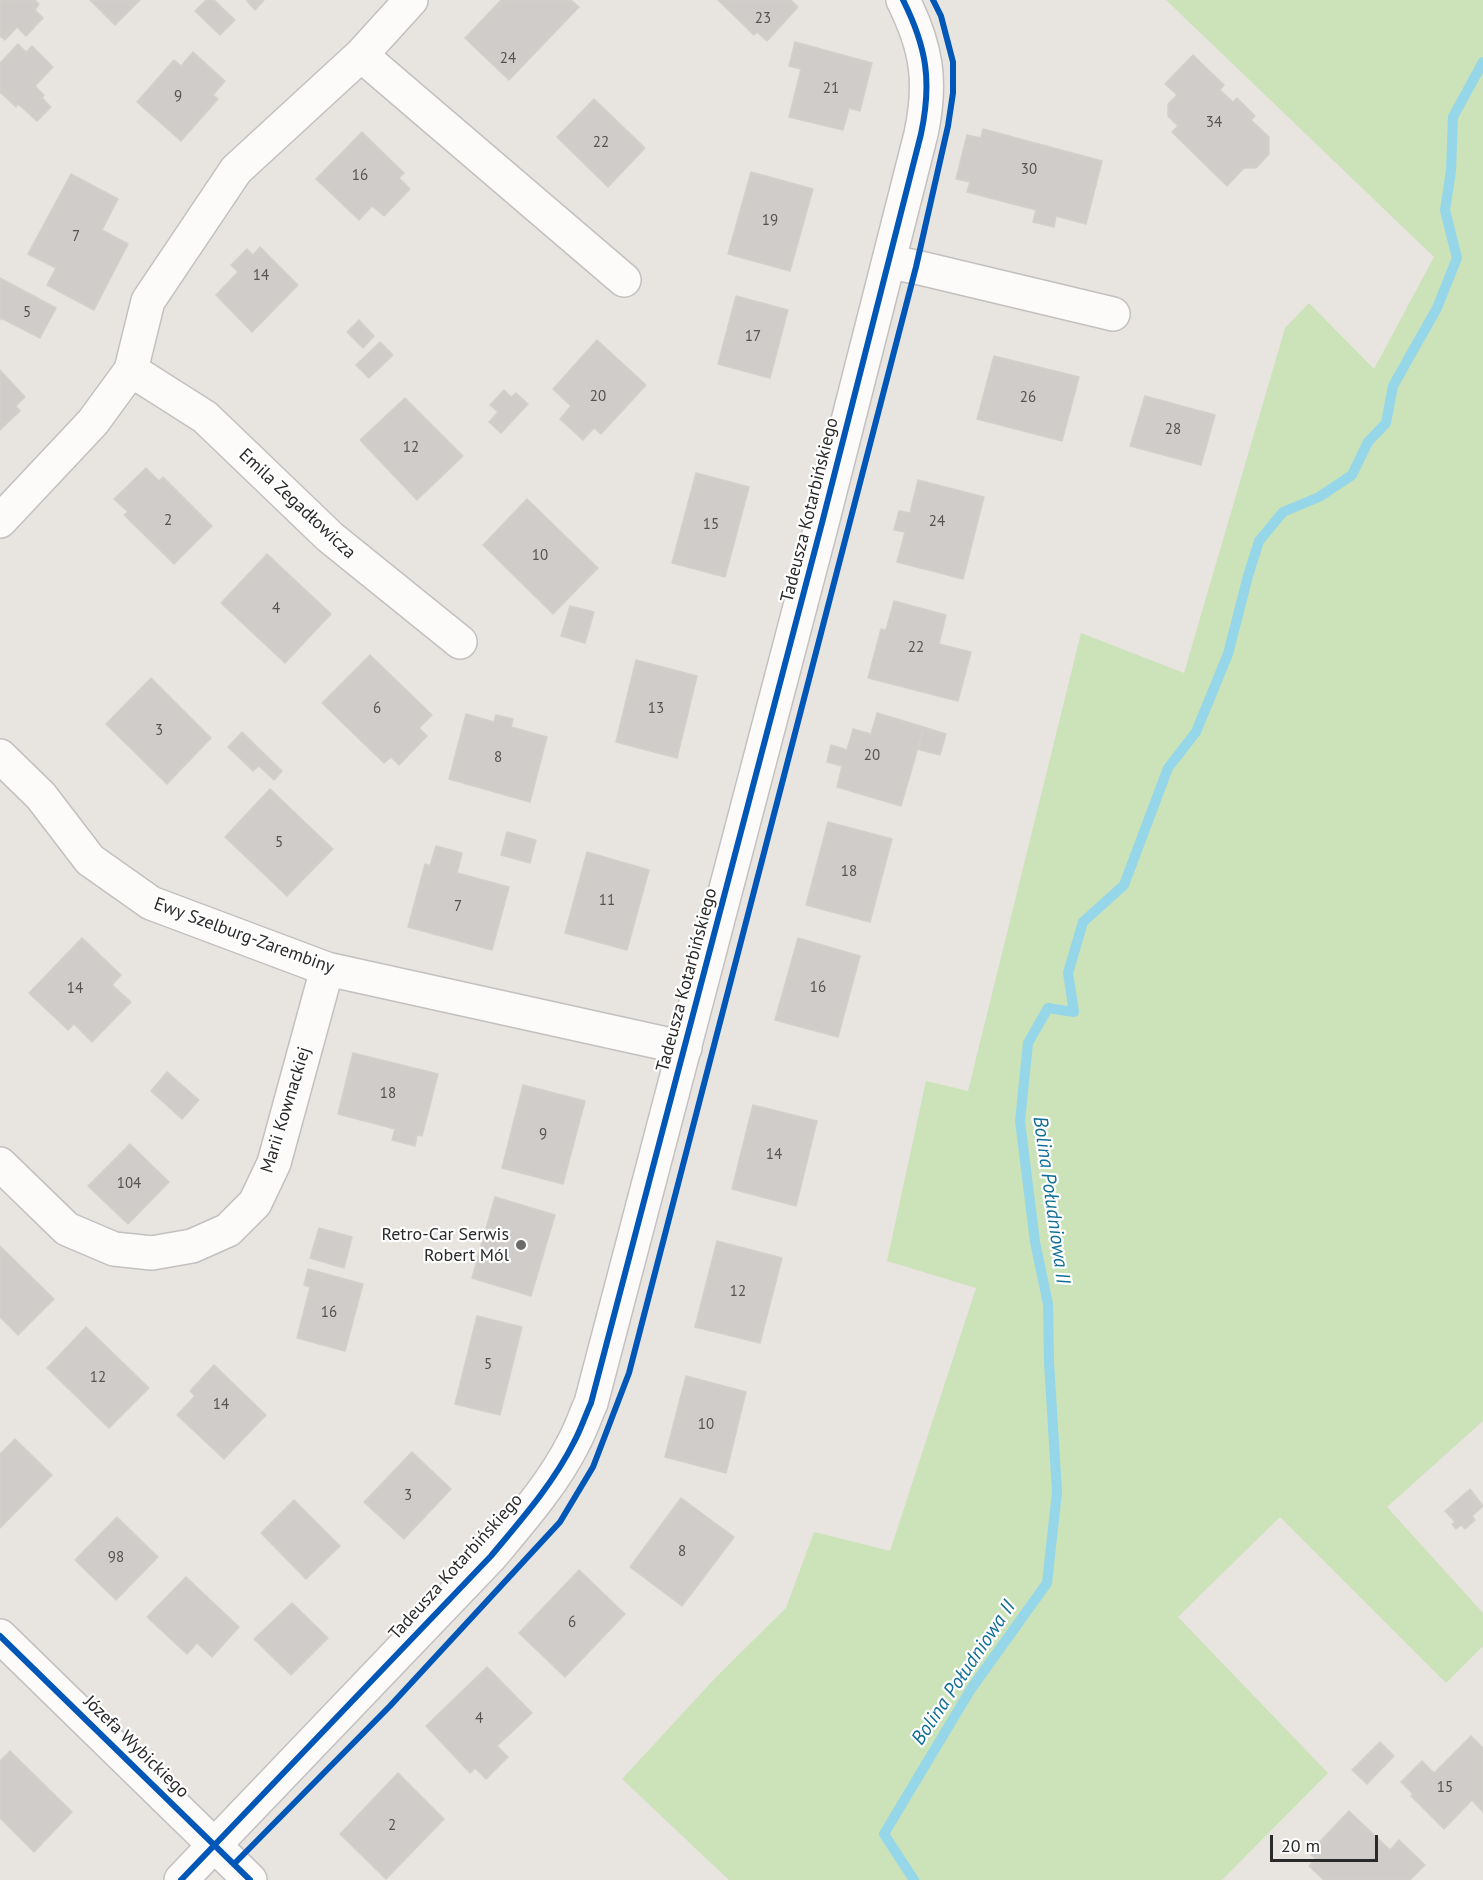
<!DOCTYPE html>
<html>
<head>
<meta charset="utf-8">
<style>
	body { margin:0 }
	#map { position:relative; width:1483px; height:1880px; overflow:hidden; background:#e8e4e0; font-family:"PT Sans",sans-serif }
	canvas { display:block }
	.scale { position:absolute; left:1270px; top:1835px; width:108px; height:27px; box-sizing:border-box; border:3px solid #2a2a2a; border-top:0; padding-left:8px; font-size:18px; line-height:21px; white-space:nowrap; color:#2a2a2a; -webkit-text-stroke:4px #fff; paint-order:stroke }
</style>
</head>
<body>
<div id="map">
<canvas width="1483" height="1880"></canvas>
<div class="scale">20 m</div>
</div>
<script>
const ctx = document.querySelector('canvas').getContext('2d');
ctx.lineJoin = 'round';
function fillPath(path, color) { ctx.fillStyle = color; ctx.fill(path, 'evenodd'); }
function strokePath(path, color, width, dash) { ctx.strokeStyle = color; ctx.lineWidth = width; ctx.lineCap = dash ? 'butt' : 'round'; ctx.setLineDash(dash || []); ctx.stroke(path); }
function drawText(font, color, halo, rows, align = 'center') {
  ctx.font = font + ' "PT Sans",sans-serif'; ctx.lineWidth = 4.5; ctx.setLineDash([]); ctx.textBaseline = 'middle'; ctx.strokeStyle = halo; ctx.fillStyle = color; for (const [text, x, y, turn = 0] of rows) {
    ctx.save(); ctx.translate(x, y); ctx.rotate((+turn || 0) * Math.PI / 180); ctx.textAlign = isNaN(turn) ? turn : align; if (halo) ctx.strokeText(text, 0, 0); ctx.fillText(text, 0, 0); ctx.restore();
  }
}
fillPath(new Path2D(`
	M 1166,0 L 1483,0 L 1483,1421 L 1387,1507 L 1483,1613 L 1483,1646 L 1446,1683 L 1280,1517 L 1178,1617 L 1328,1773 L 1222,1880 L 729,1880 L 622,1779 L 717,1676 L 786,1608 L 814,1532 L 890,1551 L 976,1288 L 887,1261 L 926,1081 L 968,1091 L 1081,633 L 1184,673 L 1285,328 L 1309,303 L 1374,369 L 1434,257 Z`), '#cce2b9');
strokePath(new Path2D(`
	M 914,1880 L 884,1834 L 971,1689 L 1047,1583 L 1057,1492 L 1049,1362 L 1048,1304 L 1035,1242 L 1020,1121 L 1028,1043 L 1048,1008 L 1074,1012 L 1068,973 L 1083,922 L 1124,885 L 1168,768 L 1196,732 L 1228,654 L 1248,576 L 1259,541 L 1283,512 L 1319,497 L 1352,475 L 1368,442 L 1386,423 L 1393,386 L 1437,308 L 1457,258 L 1445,210 L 1451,171 L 1453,117 L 1483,62`), '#95d6e8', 10);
const building = new Path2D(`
	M 0,0 L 35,0 L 39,4 L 35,10 L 43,18 L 26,36 L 17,27 L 5,40 L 0,36 Z
	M 90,0 L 140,0 L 115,25 Z
	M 206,0 L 214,0 L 235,20 L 220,35 L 195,11 Z
	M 248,0 L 264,0 L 255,10 L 247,1 Z
	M 501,0 L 571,0 L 579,7 L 509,80 L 465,38 Z
	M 718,0 L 791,0 L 798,7 L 767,41 L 757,32 L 754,35 Z
	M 795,42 L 872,63 L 860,111 L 849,108 L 843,130 L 789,117 L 801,69 L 789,66 Z
	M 18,44 L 26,52 L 32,46 L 53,67 L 35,86 L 44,95 L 42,98 L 51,107 L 37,121 L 18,104 L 16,107 L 0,92 L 0,63 Z
	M 193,52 L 225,81 L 213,95 L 218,99 L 181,141 L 137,102 L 174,60 L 181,66 Z
	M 1193,55 L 1224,85 L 1220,90 L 1233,102 L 1237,98 L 1255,116 L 1251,120 L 1269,137 L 1269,154 L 1256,168 L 1244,168 L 1227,186 L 1172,132 L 1178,126 L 1168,116 L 1168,104 L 1177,95 L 1165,84 Z
	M 594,99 L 645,148 L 608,187 L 557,137 Z
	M 983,129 L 1102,161 L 1086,224 L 1056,216 L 1054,227 L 1033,222 L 1036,210 L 967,192 L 970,182 L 956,179 L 967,135 L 981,138 Z
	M 362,132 L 404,173 L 399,178 L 410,189 L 384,216 L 372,206 L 359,220 L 316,179 Z
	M 751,172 L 813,189 L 790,271 L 728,254 Z
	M 71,174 L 118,199 L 102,230 L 128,244 L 94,310 L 47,285 L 56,268 L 28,254 Z
	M 260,247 L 298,285 L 252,332 L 216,295 L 238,272 L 231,265 L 247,249 L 253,255 Z
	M 0,278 L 56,308 L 40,338 L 1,318 L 0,320 Z
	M 736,296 L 788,310 L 770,378 L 718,364 Z
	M 359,320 L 374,336 L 363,348 L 347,332 Z
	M 597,340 L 646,385 L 601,434 L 594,428 L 583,440 L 560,419 L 571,406 L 553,389 Z
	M 380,342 L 393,355 L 369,378 L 356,365 Z
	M 994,356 L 1079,377 L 1062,441 L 977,419 Z
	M 0,370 L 25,397 L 16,406 L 20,411 L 0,430 Z
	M 504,390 L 511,397 L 516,393 L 528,404 L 501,433 L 489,422 L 498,412 L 490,405 Z
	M 1145,396 L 1215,415 L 1201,465 L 1130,446 Z
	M 405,398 L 463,456 L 417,500 L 360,440 Z
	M 146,468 L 159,481 L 163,477 L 212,526 L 174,564 L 124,515 L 128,512 L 114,499 Z
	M 696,473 L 749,487 L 725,577 L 672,563 Z
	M 918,480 L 984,497 L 963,579 L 897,562 L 905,532 L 894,530 L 899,511 L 910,513 Z
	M 527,499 L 598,568 L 553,614 L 483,545 Z
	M 267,554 L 331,614 L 285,663 L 221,603 Z
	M 894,601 L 946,615 L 939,644 L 971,652 L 958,701 L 868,678 L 881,629 L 886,630 Z
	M 570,606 L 594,612 L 585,643 L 561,636 Z
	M 370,655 L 432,715 L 419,728 L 427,736 L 399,765 L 391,757 L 384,763 L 322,703 Z
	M 636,660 L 697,676 L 677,758 L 616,742 Z
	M 151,678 L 211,738 L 167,784 L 106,724 Z
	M 877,713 L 924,727 L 901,806 L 837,787 L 842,766 L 827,762 L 831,745 L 847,750 L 853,729 L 871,734 Z
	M 466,714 L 494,722 L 496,715 L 513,719 L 511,727 L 547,737 L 530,802 L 449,779 Z
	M 924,727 L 946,734 L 940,755 L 917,749 Z
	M 242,732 L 282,771 L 274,780 L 259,766 L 253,771 L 228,747 Z
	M 270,789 L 333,849 L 287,896 L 225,837 Z
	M 828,822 L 892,839 L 870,922 L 806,905 Z
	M 507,832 L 536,840 L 530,863 L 501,855 Z
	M 436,846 L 462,853 L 457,873 L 509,887 L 492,950 L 408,927 L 425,864 L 430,866 Z
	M 587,852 L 649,870 L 627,950 L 565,933 Z
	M 82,938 L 121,975 L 112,985 L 131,1002 L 92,1042 L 74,1024 L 68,1030 L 29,993 Z
	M 798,938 L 860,956 L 838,1037 L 775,1020 Z
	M 353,1053 L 438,1074 L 422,1136 L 417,1135 L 415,1146 L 392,1140 L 395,1129 L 338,1114 Z
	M 167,1072 L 199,1100 L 182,1119 L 151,1091 Z
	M 523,1085 L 585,1101 L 563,1184 L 502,1168 Z
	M 753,1105 L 817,1121 L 796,1206 L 732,1189 Z
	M 130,1144 L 169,1182 L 128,1224 L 88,1186 Z
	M 495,1197 L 555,1215 L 531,1296 L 472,1278 Z
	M 319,1228 L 352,1237 L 344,1268 L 310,1258 Z
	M 717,1241 L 782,1258 L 760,1343 L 695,1327 Z
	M 0,1246 L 54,1299 L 18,1335 L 0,1317 Z
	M 308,1269 L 363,1284 L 345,1351 L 297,1338 L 310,1287 L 304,1285 Z
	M 477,1316 L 522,1327 L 500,1415 L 455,1404 Z
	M 86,1327 L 149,1388 L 109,1428 L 47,1368 Z
	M 214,1365 L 266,1415 L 224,1459 L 177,1415 L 195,1396 L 190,1391 Z
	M 686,1376 L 746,1392 L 726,1473 L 665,1457 Z
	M 15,1439 L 52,1475 L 0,1528 L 0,1454 Z
	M 412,1452 L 451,1489 L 404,1539 L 364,1502 Z
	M 1470,1489 L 1483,1506 L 1472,1516 L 1475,1520 L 1465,1529 L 1461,1525 L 1456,1529 L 1452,1524 L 1455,1522 L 1445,1511 Z
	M 681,1498 L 734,1537 L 682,1606 L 630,1567 Z
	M 294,1500 L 340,1546 L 306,1579 L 261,1533 Z
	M 117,1517 L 158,1557 L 116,1600 L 75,1560 Z
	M 579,1570 L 625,1614 L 565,1677 L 519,1633 Z
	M 186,1577 L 239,1627 L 212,1657 L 197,1643 L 187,1654 L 147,1617 Z
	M 292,1603 L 328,1638 L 291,1675 L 254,1639 Z
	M 487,1667 L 532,1713 L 497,1746 L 508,1757 L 486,1779 L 475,1768 L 470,1773 L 426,1726 Z
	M 1471,1736 L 1483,1748 L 1483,1812 L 1472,1800 L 1444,1829 L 1411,1796 L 1413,1794 L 1401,1782 L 1422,1761 L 1434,1773 Z
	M 1380,1742 L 1394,1756 L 1367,1784 L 1352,1770 Z
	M 10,1751 L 72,1812 L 34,1852 L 0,1818 L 0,1761 Z
	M 398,1773 L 444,1819 L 386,1879 L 340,1834 Z
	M 1349,1811 L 1390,1850 L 1399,1840 L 1425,1865 L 1410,1880 L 1324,1880 L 1309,1866 L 1316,1859 L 1309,1853 Z`);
fillPath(building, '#cfccc9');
strokePath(building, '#d3d0cc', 1.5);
const minor = new Path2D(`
	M 361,55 L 624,280
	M 889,262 L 916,267 L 1113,314
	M 131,370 L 205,417 L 330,537 L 460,642
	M 0,521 L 93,422 L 131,370 L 148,301 L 236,170 L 361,55 L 411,0
	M 0,756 L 41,796 L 90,860 L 151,903 L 327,969 L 685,1048
	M 0,1164 L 67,1229 L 114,1249 L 152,1253 L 192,1246 L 228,1230 L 255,1203 L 274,1163 L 327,969
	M 181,1880 L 491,1556 C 521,1520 553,1484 574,1442 C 581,1429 585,1416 591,1403 L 822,523 L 921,134 C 932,82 927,48 903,0`);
const tertiary = new Path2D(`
	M 0,1636 L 250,1880`);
strokePath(minor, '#c2c0c1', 36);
strokePath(tertiary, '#c2c0c1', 36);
strokePath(minor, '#fcfbfa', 33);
strokePath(tertiary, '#fcfbfa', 33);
strokePath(new Path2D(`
	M 0,1636 L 250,1880
	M 234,1864 L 390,1706 L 560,1522 L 593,1467 L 629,1373 L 916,267 L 948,126 L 953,93 L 953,62 L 941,16 L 933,0
	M 181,1880 L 491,1556 C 521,1520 553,1484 574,1442 C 581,1429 585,1416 591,1403 L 822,523 L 921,134 C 932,82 927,48 903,0`), '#0057b8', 6);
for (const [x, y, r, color] of [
	[521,1245,6,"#6c6b6a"]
]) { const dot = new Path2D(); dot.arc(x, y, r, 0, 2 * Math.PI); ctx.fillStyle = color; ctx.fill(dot); strokePath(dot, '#fff', 2); }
drawText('15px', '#545352', null, [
	["23",763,19],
	["24",508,59],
	["21",831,89],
	["9",178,97],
	["34",1214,123],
	["22",601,143],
	["30",1029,170],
	["16",360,176],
	["19",770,221],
	["7",76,237],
	["14",261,276],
	["5",27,313],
	["17",753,337],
	["20",598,397],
	["26",1028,398],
	["28",1173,430],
	["12",411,448],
	["2",168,521],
	["24",937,522],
	["15",711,525],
	["10",540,556],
	["4",276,609],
	["22",916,648],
	["6",377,709],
	["13",656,709],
	["3",159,731],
	["20",872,756],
	["8",498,758],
	["5",279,843],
	["18",849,872],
	["11",607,901],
	["7",458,907],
	["16",818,988],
	["14",75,989],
	["18",388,1094],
	["9",543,1135],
	["14",774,1155],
	["104",129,1184],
	["12",738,1292],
	["16",329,1313],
	["5",488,1365],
	["12",98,1378],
	["14",221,1405],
	["10",706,1425],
	["3",408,1496],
	["8",682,1552],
	["98",116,1558],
	["6",572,1623],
	["4",479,1719],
	["15",1445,1788],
	["2",392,1826]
]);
drawText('18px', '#2a2a2a', '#fff', [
	["Emila Zegadłowicza",297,504,43],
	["Tadeusza Kotarbińskiego",810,510,-76],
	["Ewy Szelburg-Zarembiny",244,936,20],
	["Tadeusza Kotarbińskiego",687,980,-75],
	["Marii Kownackiej",286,1110,-73],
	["Tadeusza Kotarbińskiego",456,1567,-48],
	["Józefa Wybickiego",136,1747,44]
]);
drawText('18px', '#2a2a2a', '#fff', [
	["Retro-Car Serwis",509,1235],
	["Robert Mól",509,1256]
], 'right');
drawText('italic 20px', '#116e96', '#fff', [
	["Bolina Południowa II",1051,1200,82],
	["Bolina Południowa II",964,1673,-56]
]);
</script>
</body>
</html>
